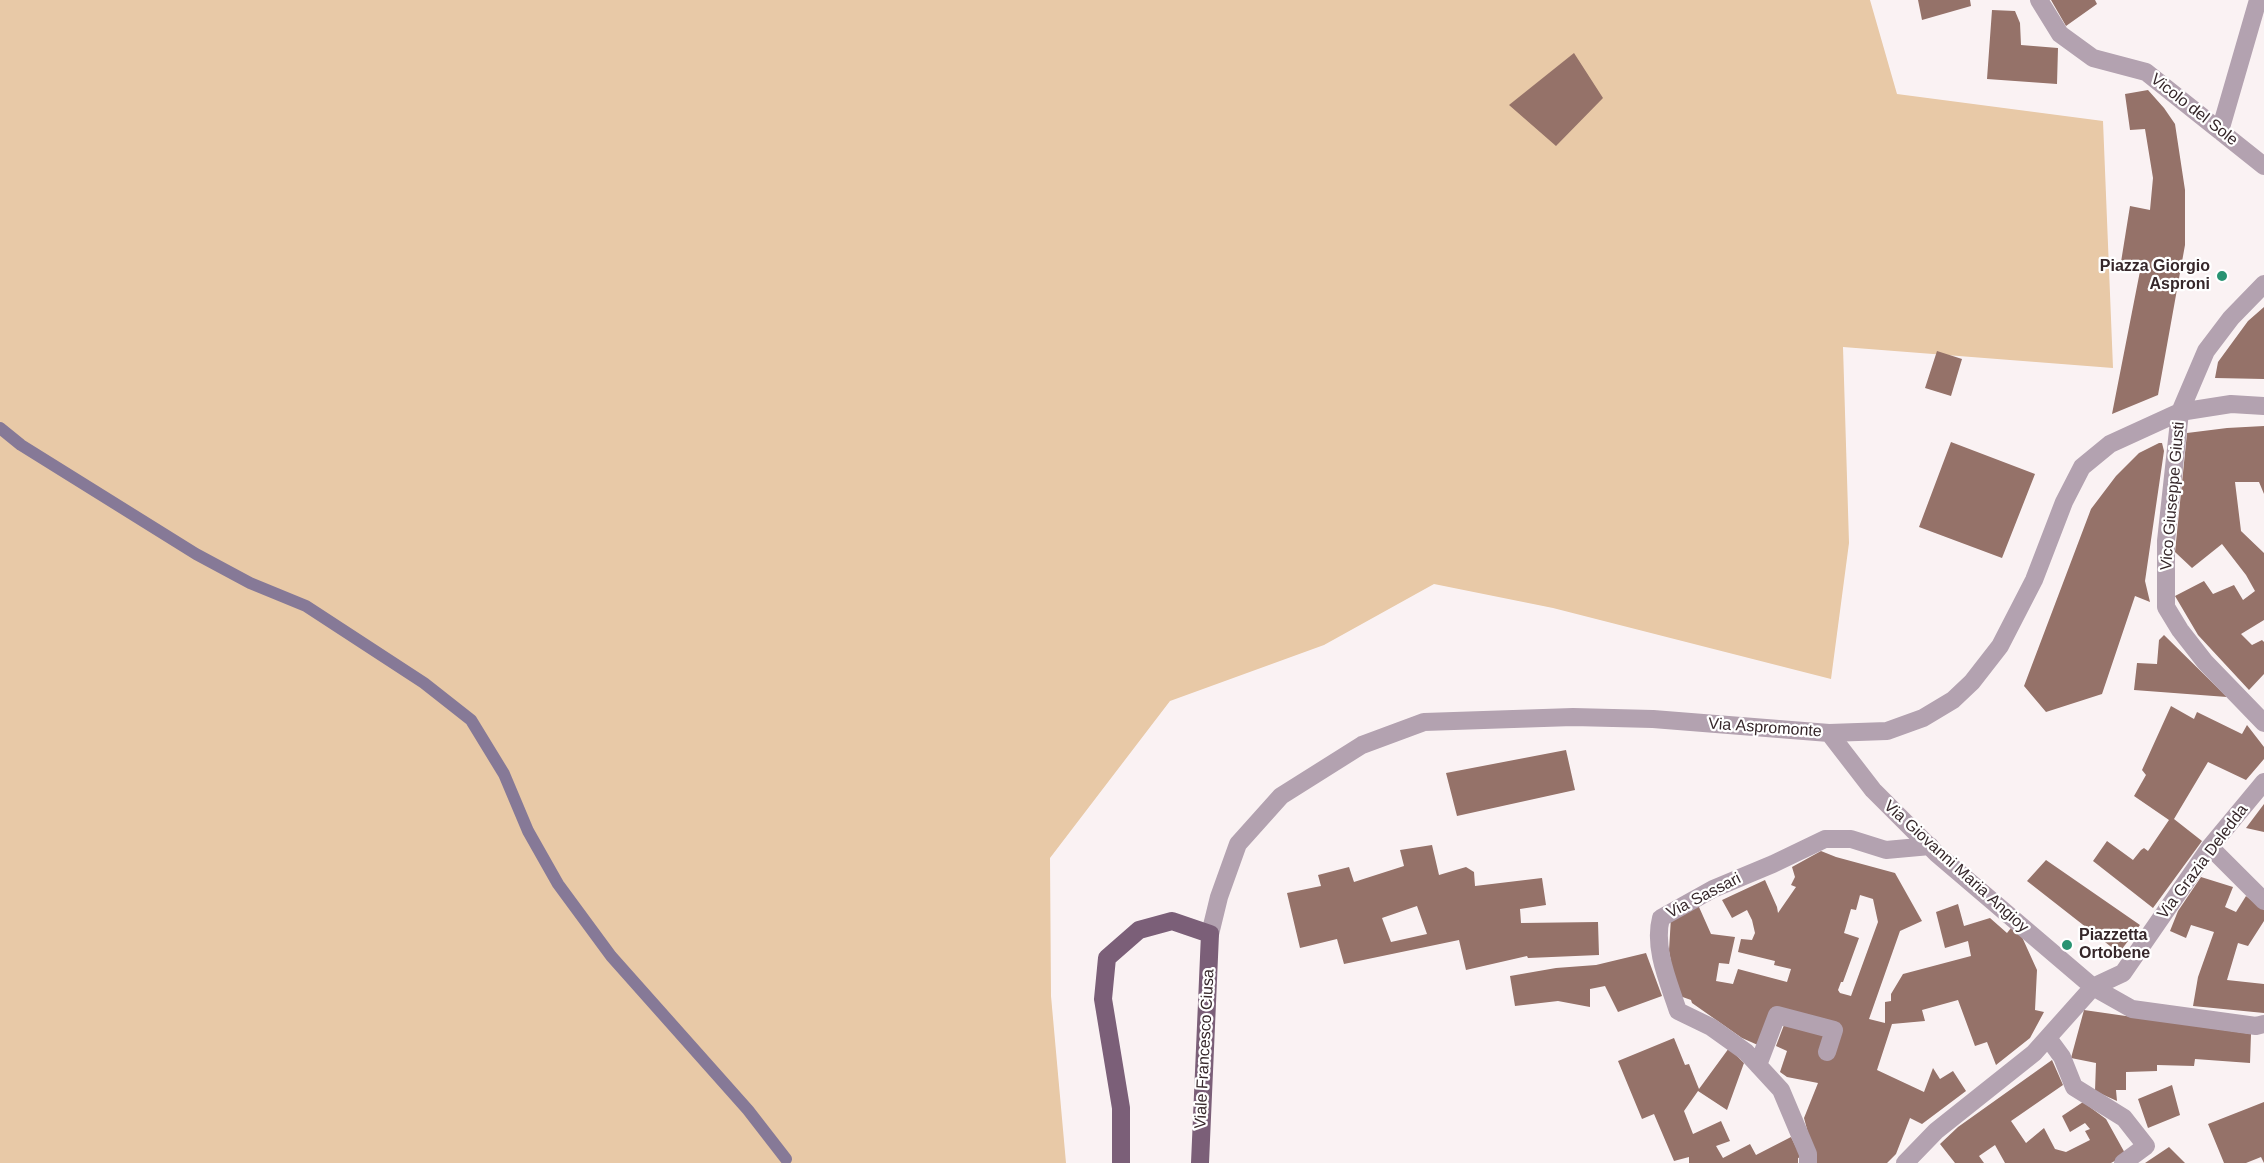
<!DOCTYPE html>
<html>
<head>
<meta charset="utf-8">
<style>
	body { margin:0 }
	canvas { display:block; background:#faf2f3 }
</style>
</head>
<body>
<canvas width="2264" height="1163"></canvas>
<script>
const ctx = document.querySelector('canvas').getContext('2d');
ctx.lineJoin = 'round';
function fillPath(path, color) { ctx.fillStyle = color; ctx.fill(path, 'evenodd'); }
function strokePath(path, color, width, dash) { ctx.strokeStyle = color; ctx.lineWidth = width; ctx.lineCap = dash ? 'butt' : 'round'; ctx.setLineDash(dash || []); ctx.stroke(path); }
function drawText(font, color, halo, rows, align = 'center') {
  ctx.font = font + ' Helvetica,sans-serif'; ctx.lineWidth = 4.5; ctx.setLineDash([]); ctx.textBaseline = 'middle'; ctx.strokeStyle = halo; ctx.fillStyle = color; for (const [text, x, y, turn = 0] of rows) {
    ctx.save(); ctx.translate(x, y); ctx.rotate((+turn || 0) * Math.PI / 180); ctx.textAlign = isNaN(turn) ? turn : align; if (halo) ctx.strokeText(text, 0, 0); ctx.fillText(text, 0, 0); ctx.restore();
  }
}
fillPath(new Path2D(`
	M 0,0 L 1870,0 L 1897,94 L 2103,121 L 2113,368 L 1843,347 L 1849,543 L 1831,679 L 1553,608 L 1434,584 L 1324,645 L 1170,701 L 1050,858 L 1051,996 L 1066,1163 L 0,1163 Z`), '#e8c9a7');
strokePath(new Path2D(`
	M 0,428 L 21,445 L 196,554 L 250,583 L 306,606 L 424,683 L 471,720 L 504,774 L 528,831 L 558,884 L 611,956 L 748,1110 L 786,1159`), '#867997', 12);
fillPath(new Path2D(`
	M 1918,0 L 1970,0 L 1971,6 L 1922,20 Z
	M 2051,0 L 2095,0 L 2097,4 L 2066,26 Z
	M 1992,10 L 2015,11 L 2020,23 L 2021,45 L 2058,48 L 2057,84 L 1987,79 Z
	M 1574,53 L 1603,98 L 1556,146 L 1509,105 Z
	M 2148,90 L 2164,108 L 2175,124 L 2185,190 L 2185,245 L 2158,395 L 2112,414 L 2141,266 L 2121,262 L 2130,206 L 2150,210 L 2153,178 L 2145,129 L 2130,130 L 2125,94 Z
	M 2264,307 L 2264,379 L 2215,378 L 2218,362 L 2248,321 Z
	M 1937,351 L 1962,359 L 1951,396 L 1925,388 Z
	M 2264,426 L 2264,494 L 2259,482 L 2235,482 L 2241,531 L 2264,553 L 2264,620 L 2241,634 L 2252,645 L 2262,640 L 2264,642 L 2264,674 L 2249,690 L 2198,635 L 2175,596 L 2204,581 L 2213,594 L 2234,585 L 2243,600 L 2255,591 L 2246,575 L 2222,544 L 2192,568 L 2175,552 L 2187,433 L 2227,428 Z
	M 1951,442 L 2035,474 L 2002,558 L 1919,527 Z
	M 2159,443 L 2162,443 L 2164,451 L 2145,581 L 2150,602 L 2135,596 L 2102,694 L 2046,712 L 2024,686 L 2091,509 L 2116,476 L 2139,453 Z
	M 2164,635 L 2227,697 L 2134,690 L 2137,663 L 2157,664 L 2159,640 Z
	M 2171,706 L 2194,719 L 2197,712 L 2242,734 L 2247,725 L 2264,747 L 2264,759 L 2246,780 L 2208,762 L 2174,819 L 2202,841 L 2153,908 L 2093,861 L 2107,841 L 2133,860 L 2141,850 L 2144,848 L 2148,851 L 2169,820 L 2134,796 L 2146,775 L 2142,770 Z
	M 1566,750 L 1575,790 L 1457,816 L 1446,773 Z
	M 2264,804 L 2264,832 L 2246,828 Z
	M 1432,845 L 1439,875 L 1466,867 L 1474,872 L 1475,886 L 1542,878 L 1546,905 L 1520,909 L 1521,923 L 1598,922 L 1599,955 L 1528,958 L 1527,956 L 1466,970 L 1459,940 L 1344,964 L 1337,939 L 1300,948 L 1287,893 L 1321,886 L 1318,875 L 1349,867 L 1354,882 L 1404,866 L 1400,850 ZM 1417,906 L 1427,934 L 1391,942 L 1382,918 Z
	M 1821,851 L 1836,857 L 1895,873 L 1922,921 L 1900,931 L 1869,1019 L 1885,1023 L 1885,1002 L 1891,1001 L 1891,994 L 1903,974 L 1971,956 L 1968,941 L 1945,948 L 1936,912 L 1958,904 L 1964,926 L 1990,918 L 2007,933 L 2011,928 L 2022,937 L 2037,970 L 2035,1010 L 2044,1012 L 2030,1038 L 1996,1065 L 1987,1042 L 1975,1046 L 1958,1000 L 1922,1010 L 1925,1021 L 1892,1024 L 1877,1070 L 1924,1092 L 1933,1068 L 1940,1079 L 1953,1071 L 1966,1091 L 1922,1124 L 1910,1118 L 1896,1154 L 1887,1163 L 1816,1163 L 1804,1118 L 1818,1083 L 1787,1077 L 1780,1072 L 1787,1051 L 1776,1046 L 1784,1025 L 1825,1019 L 1773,1007 L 1760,1046 L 1742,1038 L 1692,1003 L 1691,1000 L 1677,995 L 1669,951 L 1671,917 L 1695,907 L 1699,907 L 1711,934 L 1735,937 L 1729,964 L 1719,963 L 1716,981 L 1733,984 L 1738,969 L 1787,982 L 1791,969 L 1774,965 L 1775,961 L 1738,952 L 1741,939 L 1752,940 L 1755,933 L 1752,920 L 1747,910 L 1732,918 L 1722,900 L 1765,880 L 1777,907 L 1778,913 L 1796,887 L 1791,885 L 1795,877 L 1792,867 ZM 1860,895 L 1873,899 L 1878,922 L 1851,996 L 1840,993 L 1838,990 L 1841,982 L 1843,982 L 1859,938 L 1844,933 L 1851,909 L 1856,910 Z
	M 2046,860 L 2140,925 L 2119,953 L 2027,881 Z
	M 2201,877 L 2233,887 L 2225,907 L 2236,912 L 2246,896 L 2264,910 L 2264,921 L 2248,946 L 2238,943 L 2227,980 L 2264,984 L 2264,1013 L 2193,1006 L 2198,977 L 2214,932 L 2191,925 L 2186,938 L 2170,931 L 2178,911 Z
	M 1646,953 L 1662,996 L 1618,1012 L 1605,986 L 1590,989 L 1590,1007 L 1558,1001 L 1515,1006 L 1510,976 L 1556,968 L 1596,965 Z
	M 2084,1010 L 2251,1034 L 2250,1063 L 2195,1059 L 2194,1066 L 2157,1065 L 2157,1071 L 2126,1072 L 2126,1090 L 2116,1090 L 2117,1101 L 2095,1091 L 2096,1063 L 2071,1058 Z
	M 1674,1038 L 1685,1065 L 1689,1064 L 1699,1089 L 1729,1048 L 1744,1063 L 1727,1110 L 1698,1091 L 1684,1111 L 1693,1134 L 1721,1121 L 1730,1141 L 1716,1146 L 1723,1158 L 1750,1144 L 1756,1155 L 1791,1137 L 1801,1157 L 1798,1158 L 1798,1163 L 1689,1163 L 1689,1157 L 1674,1161 L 1654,1114 L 1642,1119 L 1618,1061 Z
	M 2052,1060 L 2063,1085 L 2011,1121 L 2026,1143 L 2044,1128 L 2055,1149 L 2066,1152 L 2090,1140 L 2085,1131 L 2090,1129 L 2085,1123 L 2070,1132 L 2062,1116 L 2083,1102 L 2106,1119 L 2126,1155 L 2111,1163 L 2005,1163 L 1995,1145 L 1979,1156 L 1984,1163 L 1955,1163 L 1940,1144 L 1958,1127 Z
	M 2172,1085 L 2180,1115 L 2148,1128 L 2138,1099 Z
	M 2264,1102 L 2264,1163 L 2261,1157 L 2246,1163 L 2224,1163 L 2208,1124 Z
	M 2169,1147 L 2185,1163 L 2145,1163 Z`), '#957269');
strokePath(new Path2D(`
	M 2039,0 L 2060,34 L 2093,58 L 2146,72 L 2264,166
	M 2220,131 L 2258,0
	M 2264,284 L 2231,318 L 2206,351 L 2180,412 L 2166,541 L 2166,607 L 2180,630 L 2205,662 L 2264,723
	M 1829,733 L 1873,790 L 1937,854 L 2093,987 L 2132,1009 L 2256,1026 L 2264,1024
	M 2210,847 L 2264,901
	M 1210,934 L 1219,897 L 1238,844 L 1281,796 L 1362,745 L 1424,722 L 1573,717 L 1653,719 L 1829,733 L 1887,731 L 1923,718 L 1953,700 L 1972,682 L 2000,646 L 2034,580 L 2064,502 L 2082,467 L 2110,444 L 2180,412 L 2231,404 L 2264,406
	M 2048,1038 L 2062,1057 L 2074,1087 L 2124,1118 L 2146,1146 L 2123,1163
	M 1758,1065 L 1777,1015 L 1834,1030 L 1827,1052
	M 1808,1163 L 1808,1154 L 1781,1090 L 1746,1052 L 1711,1027 L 1678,1011 C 1669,983 1653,948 1661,918 L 1713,889 L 1773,864 L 1825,839 L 1851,839 L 1886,850 L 1930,846
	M 1905,1163 L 1936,1131 L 2034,1053 L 2093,987 L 2123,973 L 2210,847 L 2264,782`), '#b3a2b0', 18);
strokePath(new Path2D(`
	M 1121,1163 L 1121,1108 L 1103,999 L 1107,958 L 1139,930 L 1172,921 L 1210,934 L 1200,1163`), '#7b5f78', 18);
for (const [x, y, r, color] of [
	[2222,276,6,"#289372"],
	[2067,945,6,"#289372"]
]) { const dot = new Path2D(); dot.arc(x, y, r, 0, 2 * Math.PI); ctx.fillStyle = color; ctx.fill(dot); strokePath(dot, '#fff', 2); }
drawText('16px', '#36272a', '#fff', [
	["Vicolo del Sole",2194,110,38],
	["Vico Giuseppe Giusti",2173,496,-85],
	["Via Aspromonte",1765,728,4],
	["Via Grazia Deledda",2203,862,-53],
	["Via Giovanni Maria Angioy",1956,867,42],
	["Via Sassari",1704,896,-27],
	["Viale Francesco Ciusa",1205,1049,-87]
]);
drawText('bold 16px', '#36272a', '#fff', [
	["Piazza Giorgio",2210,267],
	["Asproni",2210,285],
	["Piazzetta",2079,936,"left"],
	["Ortobene",2079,954,"left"]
], 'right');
</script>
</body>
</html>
